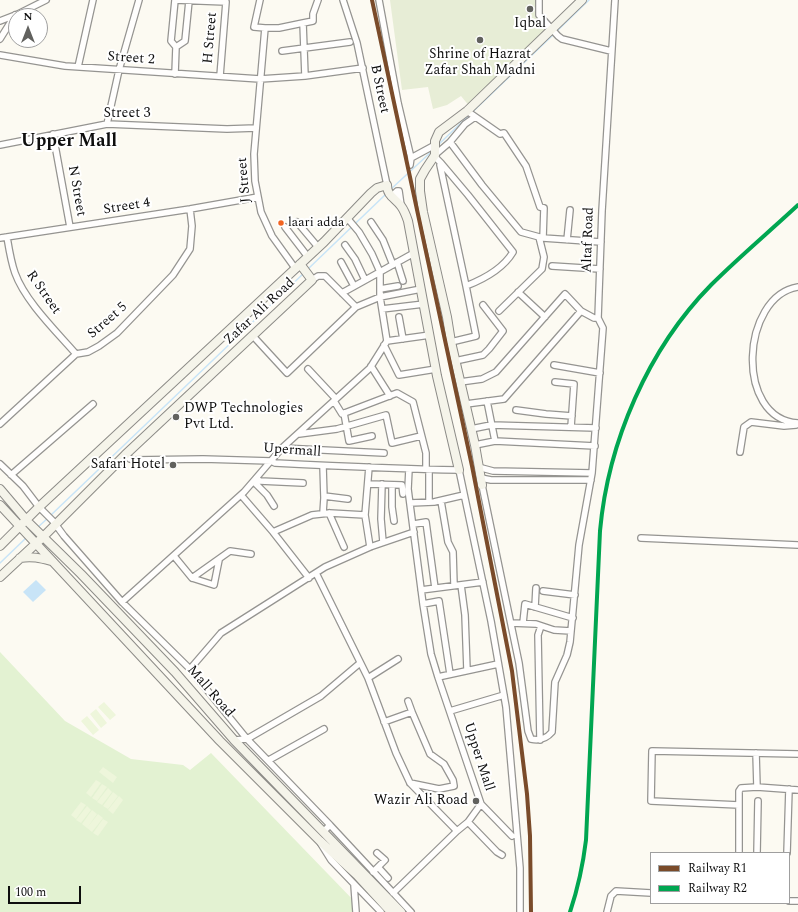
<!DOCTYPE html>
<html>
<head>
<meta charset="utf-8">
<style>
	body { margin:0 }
	#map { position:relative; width:798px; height:912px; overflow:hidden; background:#fcfaf2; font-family:Spectral,serif }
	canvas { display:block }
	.legend { position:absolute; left:650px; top:852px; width:140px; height:52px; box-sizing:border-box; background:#fff; border:1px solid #9f9f9f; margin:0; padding:5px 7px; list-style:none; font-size:12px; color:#0e0e0e }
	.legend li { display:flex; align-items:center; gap:8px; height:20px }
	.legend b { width:20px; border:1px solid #9f9f9f }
	.north { position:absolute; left:8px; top:8px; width:40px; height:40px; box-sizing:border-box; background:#fff; border:1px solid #9f9f9f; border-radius:50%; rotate:0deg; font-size:11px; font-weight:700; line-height:16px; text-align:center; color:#0e0e0e }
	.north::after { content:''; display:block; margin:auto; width:14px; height:18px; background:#61615e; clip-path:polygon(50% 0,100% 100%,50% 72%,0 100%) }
	.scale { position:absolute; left:8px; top:886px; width:73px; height:18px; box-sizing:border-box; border:2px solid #0e0e0e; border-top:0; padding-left:5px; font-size:12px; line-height:14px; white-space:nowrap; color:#0e0e0e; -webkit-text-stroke:3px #fff; paint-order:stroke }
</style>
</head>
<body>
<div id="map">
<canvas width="798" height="912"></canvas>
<ul class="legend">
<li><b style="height:5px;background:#7a4b2a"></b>Railway R1</li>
<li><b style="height:5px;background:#00a651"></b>Railway R2</li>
</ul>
<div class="north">N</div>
<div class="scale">100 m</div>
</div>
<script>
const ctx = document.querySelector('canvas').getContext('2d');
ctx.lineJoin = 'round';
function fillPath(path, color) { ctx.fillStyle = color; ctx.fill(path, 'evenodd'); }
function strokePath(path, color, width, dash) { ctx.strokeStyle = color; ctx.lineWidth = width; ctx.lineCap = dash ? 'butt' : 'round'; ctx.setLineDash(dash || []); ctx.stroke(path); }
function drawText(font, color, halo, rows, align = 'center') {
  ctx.font = font + ' Spectral,serif'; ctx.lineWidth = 4; ctx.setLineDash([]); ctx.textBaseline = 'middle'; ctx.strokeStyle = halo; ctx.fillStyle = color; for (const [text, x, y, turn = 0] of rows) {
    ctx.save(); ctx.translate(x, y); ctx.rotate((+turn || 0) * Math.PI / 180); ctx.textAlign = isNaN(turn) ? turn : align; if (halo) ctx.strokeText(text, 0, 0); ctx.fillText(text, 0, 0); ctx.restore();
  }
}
fillPath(new Path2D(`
	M 0,652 L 65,721 L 131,759 L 183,765 L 190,770 L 211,753 L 358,905 L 358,912 L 0,912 Z`), '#e3f2d2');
fillPath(new Path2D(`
	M 390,0 L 538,0 L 538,15 L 550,32 L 470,107 L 461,96 L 447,105 L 433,109 L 428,87 L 402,90 Z`), '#e7edd6');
fillPath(new Path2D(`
	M 104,702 L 116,715 L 110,720 L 98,707 Z
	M 96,709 L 107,723 L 101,728 L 90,714 Z
	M 87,716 L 99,730 L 93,735 L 81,721 Z
	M 103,767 L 117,777 L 113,783 L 99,772 Z
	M 96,780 L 101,783 L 91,797 L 86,793 Z
	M 102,784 L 107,787 L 97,801 L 92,798 Z
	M 108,788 L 112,792 L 102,805 L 97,802 Z
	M 113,792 L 118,796 L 108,809 L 103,806 Z
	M 119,796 L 123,800 L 113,814 L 108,810 Z
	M 81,802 L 86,805 L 76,819 L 71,815 Z
	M 87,806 L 91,810 L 81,823 L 76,820 Z
	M 92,810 L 97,814 L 87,828 L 82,824 Z
	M 98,814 L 103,818 L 92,832 L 87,828 Z
	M 103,819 L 108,822 L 98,836 L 93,833 Z`), '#eef6db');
fillPath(new Path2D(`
	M 36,580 L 46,590 L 33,602 L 23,592 Z`), '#c8e4f7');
strokePath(new Path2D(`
	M 557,31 L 589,0
	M 438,145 L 554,34
	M 390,190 L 431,152
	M 308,269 L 386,194
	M 51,515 L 304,273
	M 38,527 L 48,518
	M 0,563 L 26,538`), '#c8e4f7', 1.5);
const street = new Path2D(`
	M 175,0 L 226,2 L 220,76
	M 175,0 L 171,41 L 176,47
	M 260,0 L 254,27 L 265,28
	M 343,0 L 357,43 L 387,185
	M 379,0 L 398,103 L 411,158 L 410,165
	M 539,0 L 539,15 L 558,36 L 562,39 L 611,51
	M 0,21 L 18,14 L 46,0
	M 0,39 L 15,15
	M 282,51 L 350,42
	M 0,55 L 65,66 L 260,79 L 305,76 L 363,68
	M 78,67 L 93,0
	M 175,74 L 176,47 L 185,41 L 189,1
	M 305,76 L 303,23 L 313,21 L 313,14 L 318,0
	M 467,111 L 500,134 L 504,133 L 526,166 L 540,207 L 544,208 L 543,238 L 601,242
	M 107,124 L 119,70 L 139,0
	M 53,134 L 70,227
	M 450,142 L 482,185 L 521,232 L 543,238
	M 0,145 L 107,124 L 227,129 L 256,128
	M 436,154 L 450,142 L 465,124 L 475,117
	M 435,157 L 441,163 L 468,195 L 513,252 C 503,269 484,279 466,286 L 440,165 L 441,163
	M 411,158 L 435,145
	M 391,197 L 397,191 L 399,191 L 401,205
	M 297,222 L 318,247
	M 371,222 L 383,240 L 393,265
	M 285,227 L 308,257
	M 7,237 C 9,249 11,262 15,273 C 25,301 56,331 76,354
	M 0,238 L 190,209 L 258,197
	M 567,240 L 570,210
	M 345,245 L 355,259 L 365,280
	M 341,262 L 354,286
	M 397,262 L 403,281
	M 552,266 L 600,269
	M 295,268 L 272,236 L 261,212 L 255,181 L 254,154 L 265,28 L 279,28 L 303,23
	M 312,280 L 318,276 L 325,276 L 356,307 L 380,297 L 421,289
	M 798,287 C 741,296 734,419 798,423
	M 380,289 L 398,286
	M 518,292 L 545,317
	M 342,293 L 414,253
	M 382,309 L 424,304
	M 499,311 L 542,269 L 544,257 L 539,237
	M 399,317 L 403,339
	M 253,336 L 287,373 L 356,307
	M 387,341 L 430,335
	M 451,342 L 476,336 L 466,286
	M 384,345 L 399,375 L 436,369
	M 455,361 L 483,355 L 489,349 L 503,331 L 483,305
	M 554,365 L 600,373
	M 371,366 L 390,396
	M 308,369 L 336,399
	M 460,382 L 482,379 L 496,372 L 565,294 L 581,311
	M 555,382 L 574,384 L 571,427
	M 334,401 L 342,414 L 397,393 L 413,402 L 426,453 L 426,469
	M 487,401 L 495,441
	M 466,404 L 504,399 L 581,311 L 594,318 L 598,318
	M 516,410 L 546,414 L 572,416
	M 344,413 L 349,441 L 372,436
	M 0,424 L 76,354 L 88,352 L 99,346 L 117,333 L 173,275 L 190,249 L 192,226 L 190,209
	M 471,429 L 491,425 L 596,428
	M 299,434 L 337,429 L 386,415 L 392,443 L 421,436
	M 475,445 L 495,441 L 595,446
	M 282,448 L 384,453
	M 740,452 L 744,427 L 751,422 L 784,426 L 796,425
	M 125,455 L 130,459 L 133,460 L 203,459 L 271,461 L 275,463 C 336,466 398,469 459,470 L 491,621 L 506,707 L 520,868 L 520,912
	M 0,464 L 23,486 L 39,507 L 53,521 L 64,536 L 122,602 L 190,669 L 247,739 L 330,825
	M 369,467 L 365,515 L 370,547
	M 478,467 L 493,471 L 592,473
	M 11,475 L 93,404
	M 481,478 L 491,480 L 591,480
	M 257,479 L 260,481 L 303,483
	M 254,482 L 267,495 L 274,506
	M 368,484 L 402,485 L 403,494
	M 382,484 L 381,519 L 383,542
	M 392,485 L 392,507 L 394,521
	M 482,485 L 519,663 L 528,731 L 531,739 C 540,741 546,739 552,732 L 555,682 L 567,655 L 570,642 L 579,545 L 592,473 L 603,328 L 598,318 L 602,211 L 615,0
	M 241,495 L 273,532 L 309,578
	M 324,496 L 348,499
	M 441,501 L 448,542 L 453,552 L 454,585
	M 429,502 L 429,470
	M 410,503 L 434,502 L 464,495
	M 323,513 L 324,498 L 323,466
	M 329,513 L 344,547
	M 414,524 L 426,522 L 435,588
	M 273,532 L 312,515 L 330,513 L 365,515
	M 641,538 L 798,545
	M 174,556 L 192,578 L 214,585 L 219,560
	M 316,573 L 368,678 L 396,753 L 410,783 L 457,831 L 468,822 L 481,804 L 438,677 L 431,654 L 423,604 L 408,489 L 409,469
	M 192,578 L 230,551 L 251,554
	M 461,585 L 465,615 L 467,670
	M 421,590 L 483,582
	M 543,591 L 575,595
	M 122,602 L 244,492 L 282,448 L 370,368 L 387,341 L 380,297 L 380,272 L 372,254 L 359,232 L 348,219
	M 423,604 L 439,601 L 450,674
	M 535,607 L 536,588
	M 511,623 L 536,624 L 554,630 L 571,631
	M 523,623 L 525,604 L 573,618
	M 190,669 L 221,633 L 325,567 L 370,547 L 414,532
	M 438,677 L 498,664
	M 368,678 L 398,659
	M 408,701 L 412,712
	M 450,711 L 504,695
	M 384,722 L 412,712 L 430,754 L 444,764 L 453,780 L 454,786 L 439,789 L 410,783
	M 234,740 L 247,739 L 321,696 L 360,663
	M 540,740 L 538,635 L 541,626
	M 269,760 L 324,729
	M 757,787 L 798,790
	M 481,804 L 512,836
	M 739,805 L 651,801 L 652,751 L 798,754
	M 468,822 L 497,852 L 502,855
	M 323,832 L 330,825 L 411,912
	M 321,844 L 331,860 L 381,912
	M 739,853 L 739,791 L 741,788 L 757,787 L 756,753
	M 757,853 L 758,801
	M 787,853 L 789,789
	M 378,867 L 388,878
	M 373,872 L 385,860 L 377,853
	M 354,885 L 356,912
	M 393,893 L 457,831
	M 789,901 L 798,901
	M 607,912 L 611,896 L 616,891 L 651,893`);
const secondary = new Path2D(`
	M 482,485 L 475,445 L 451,342 L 447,317 L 423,212 L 420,191 L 420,179 L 425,170 L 435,155 L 435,141 L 439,132 L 467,111 L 582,0
	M 0,489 L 28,522 L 81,574 L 175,672 L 234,740 L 401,912
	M 0,505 L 220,741 L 320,841 L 357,875 L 391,912
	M 0,546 L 39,507 L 324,242 L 371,193 L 377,188 L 387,185 C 387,196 395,198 401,206 C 404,210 406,215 408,221 L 437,376 L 459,470
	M 20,558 C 32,556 40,558 51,561
	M 0,577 L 43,537 L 125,455 L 312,280 L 300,264`);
strokePath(street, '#959491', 8);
strokePath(secondary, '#8c8b87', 10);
strokePath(street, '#fffefd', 5.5);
strokePath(secondary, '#f5f4ea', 8);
strokePath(new Path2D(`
	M 372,0 L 472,466 L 512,671 L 527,794 L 530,836 L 531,912`), '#7a4b2a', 4);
strokePath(new Path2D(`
	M 570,912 C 578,888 583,865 586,840 L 600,531 C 608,442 648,349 711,285 C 739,257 769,232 798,205`), '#00a651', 4);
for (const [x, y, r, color] of [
	[530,9,4,"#61615e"],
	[480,40,4,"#61615e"],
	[281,223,3.5,"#f26522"],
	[176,417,4,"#61615e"],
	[173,465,4,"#61615e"],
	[476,801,4,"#61615e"]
]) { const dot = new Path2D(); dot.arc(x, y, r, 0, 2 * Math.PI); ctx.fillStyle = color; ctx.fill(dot); strokePath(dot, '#fff', 1.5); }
drawText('13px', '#0e0e0e', '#fff', [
	["laari adda",288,223]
], 'left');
drawText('14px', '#0e0e0e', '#fff', [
	["Iqbal",530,24],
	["Shrine of Hazrat",480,55],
	["Zafar Shah Madni",480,71],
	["DWP Technologies",184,409,"left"],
	["Pvt Ltd.",184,425,"left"],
	["Safari Hotel",165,465,"right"],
	["Wazir Ali Road",468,801,"right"]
]);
drawText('14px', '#0e0e0e', '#fff', [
	["H Street",211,38,-85],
	["Street 2",131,59,4],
	["B Street",379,89,78],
	["Street 3",127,114],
	["J Street",245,180,-95],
	["N Street",76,191,80],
	["Street 4",127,207,-9],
	["Altaf Road",589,240,-88],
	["R Street",43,293,55],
	["Zafar Ali Road",260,312,-43],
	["Street 5",108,321,-41],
	["Upermall",292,451,4],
	["Mall Road",210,692,49],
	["Upper Mall",478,757,72]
]);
drawText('bold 18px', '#0e0e0e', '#fff', [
	["Upper Mall",69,142]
]);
</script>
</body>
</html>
